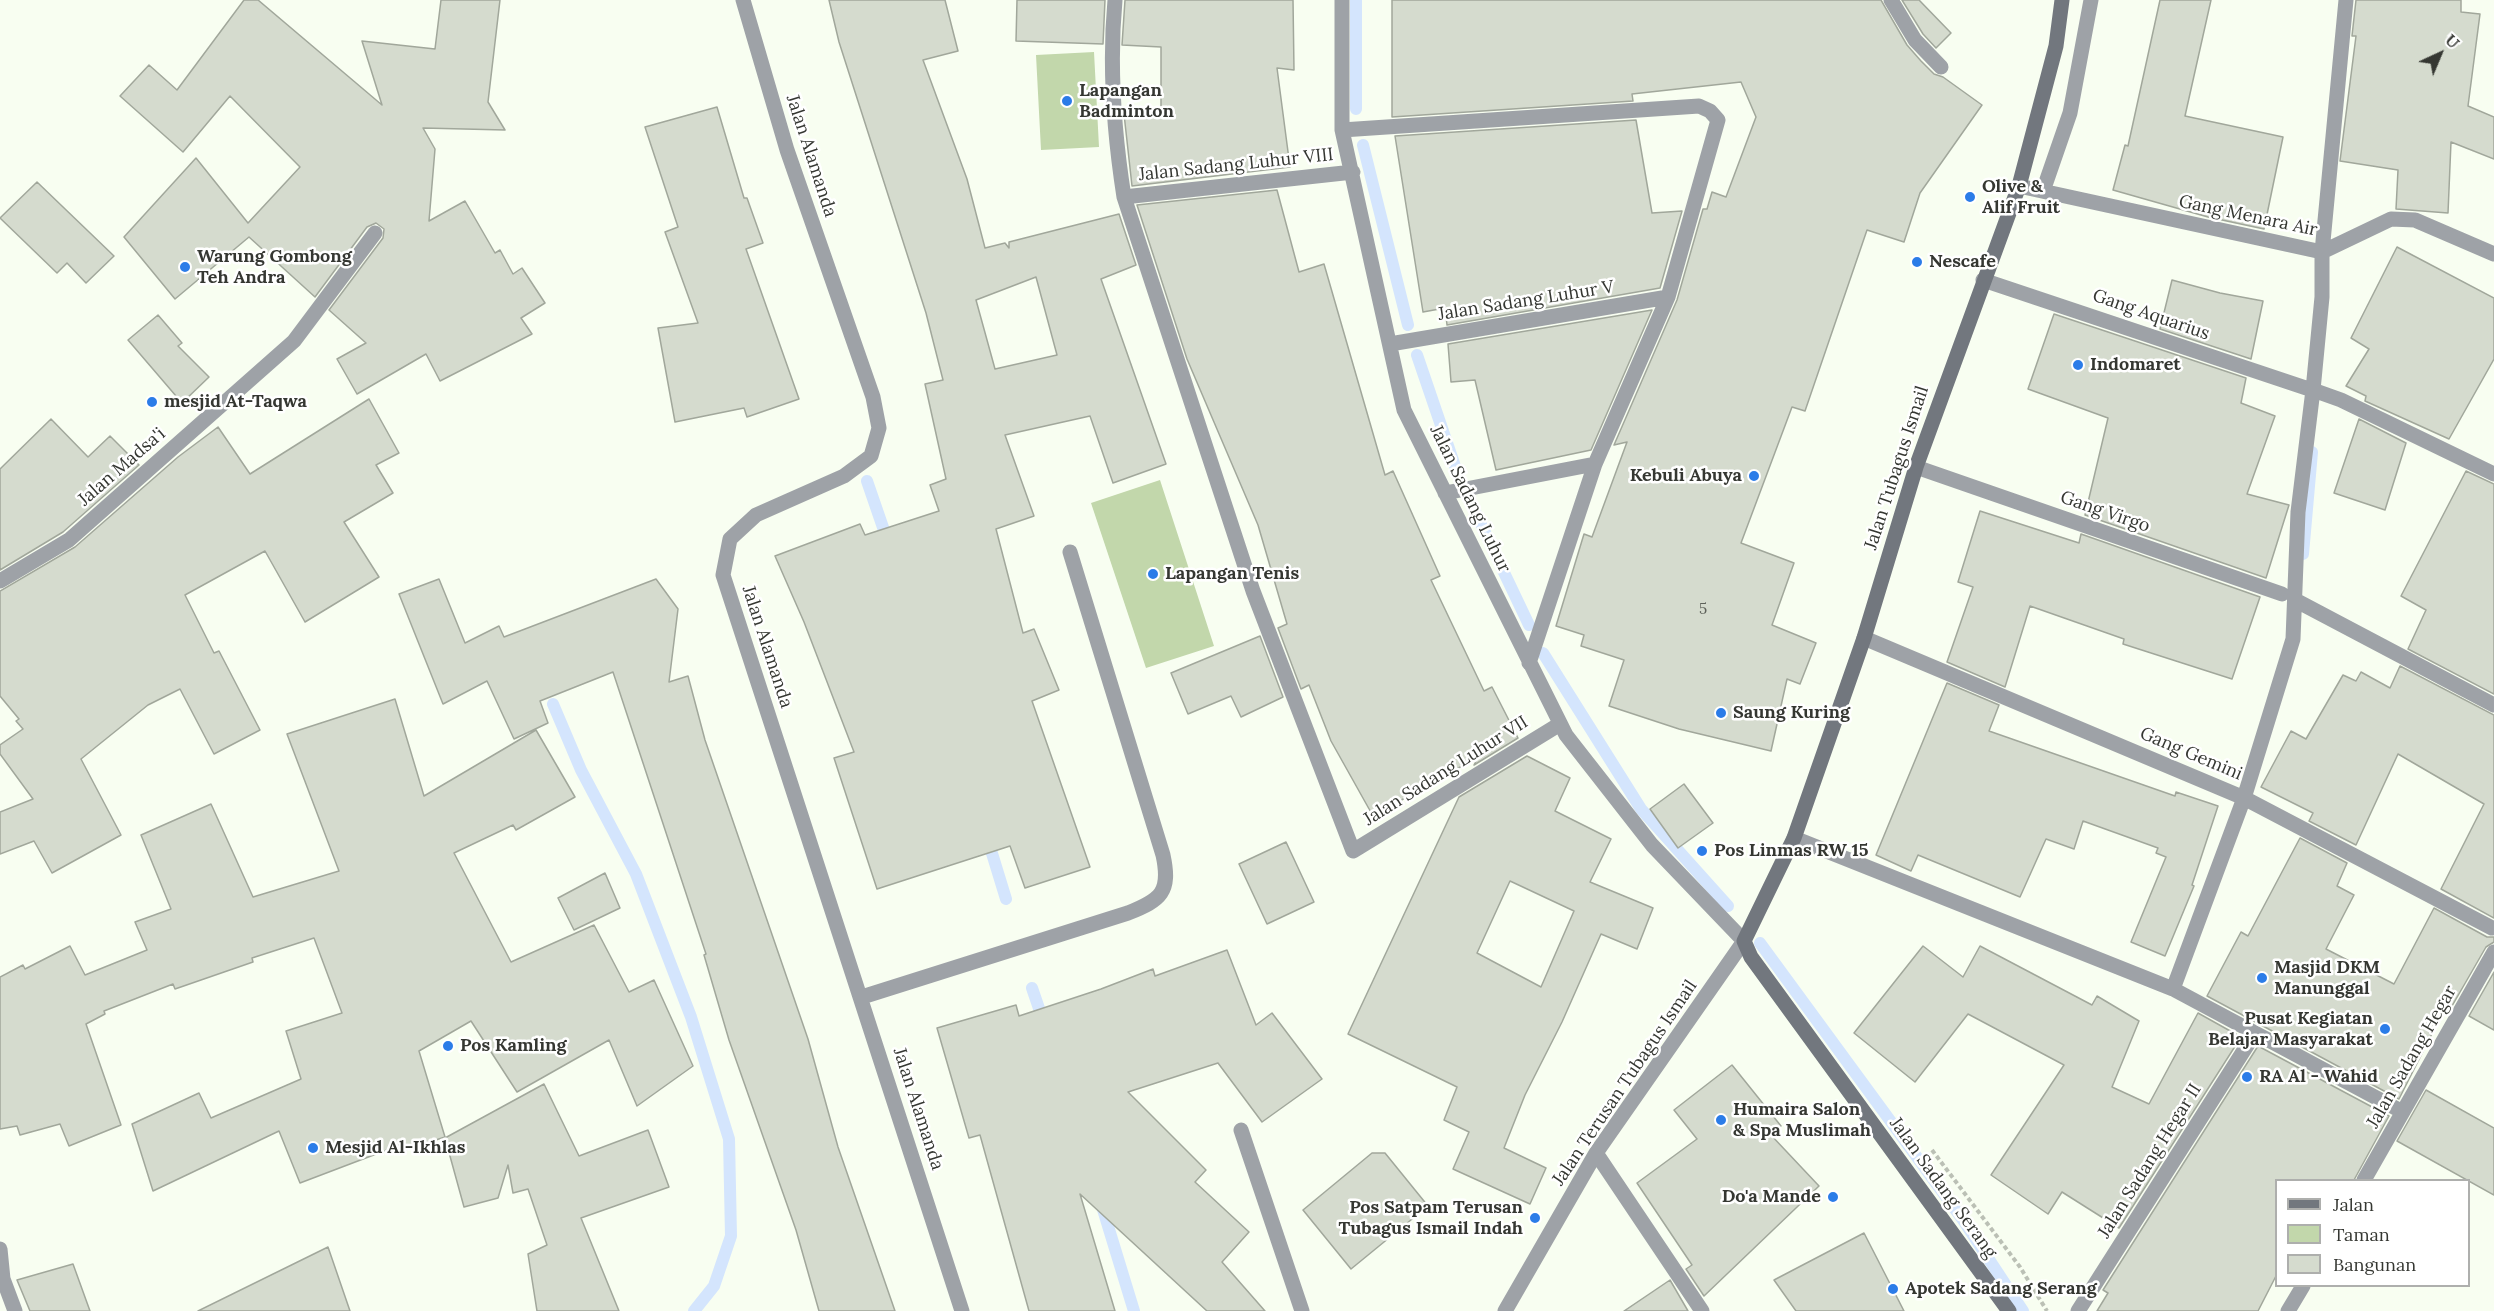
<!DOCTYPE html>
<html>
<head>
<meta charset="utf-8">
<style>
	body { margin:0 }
	#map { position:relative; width:2494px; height:1311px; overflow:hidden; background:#f8fef1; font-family:Lora,serif }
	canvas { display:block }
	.legend { position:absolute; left:2275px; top:1179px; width:195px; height:108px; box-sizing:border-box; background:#fff; border:2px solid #aeafad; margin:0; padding:8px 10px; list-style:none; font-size:18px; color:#353732 }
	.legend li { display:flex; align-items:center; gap:12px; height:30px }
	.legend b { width:30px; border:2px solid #aeafad }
	.north { position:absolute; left:2410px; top:24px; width:60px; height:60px; -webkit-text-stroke:4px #fff; paint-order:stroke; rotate:44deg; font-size:16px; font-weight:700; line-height:24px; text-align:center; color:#353732 }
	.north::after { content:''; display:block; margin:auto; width:21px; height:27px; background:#353732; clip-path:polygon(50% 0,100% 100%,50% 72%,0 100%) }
</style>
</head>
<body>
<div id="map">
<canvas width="2494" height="1311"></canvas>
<ul class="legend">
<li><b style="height:8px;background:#72777e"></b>Jalan</li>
<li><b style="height:16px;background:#c2d7ab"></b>Taman</li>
<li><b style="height:16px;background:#d5dbce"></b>Bangunan</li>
</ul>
<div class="north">U</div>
</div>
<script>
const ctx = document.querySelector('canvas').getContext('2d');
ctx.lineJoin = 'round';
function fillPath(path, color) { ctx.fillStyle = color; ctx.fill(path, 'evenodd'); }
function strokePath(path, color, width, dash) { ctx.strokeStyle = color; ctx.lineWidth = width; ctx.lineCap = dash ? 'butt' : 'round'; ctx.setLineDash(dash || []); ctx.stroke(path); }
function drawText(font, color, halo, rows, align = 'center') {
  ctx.font = font + ' Lora,serif'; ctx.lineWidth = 5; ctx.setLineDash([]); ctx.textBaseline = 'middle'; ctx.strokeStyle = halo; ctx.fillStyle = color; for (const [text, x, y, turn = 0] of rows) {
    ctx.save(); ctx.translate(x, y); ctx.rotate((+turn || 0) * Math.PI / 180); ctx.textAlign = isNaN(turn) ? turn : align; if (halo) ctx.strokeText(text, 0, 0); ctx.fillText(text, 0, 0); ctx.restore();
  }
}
fillPath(new Path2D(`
	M 1094,52 L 1099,147 L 1041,150 L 1036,55 Z
	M 1160,480 L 1214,646 L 1146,668 L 1091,503 Z`), '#c2d7ab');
strokePath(new Path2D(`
	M 1356,109 L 1356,0
	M 1363,145 L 1408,325
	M 1417,355 L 1459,478
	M 867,481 L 888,542
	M 1470,501 L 1529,625
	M 2303,554 L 2312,452
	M 1543,653 L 1641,809 L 1728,906
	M 553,704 L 581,770 L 636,874 L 691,1017 L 729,1139 L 731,1236 L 714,1286 L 694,1311
	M 987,837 L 1006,899
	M 1760,943 L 1963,1220 L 2023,1311
	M 1032,988 L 1044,1023
	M 1101,1203 L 1134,1311`), '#d4e5fd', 12);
const building = new Path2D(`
	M 244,0 L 258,0 L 382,105 L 362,41 L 435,49 L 441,0 L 500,0 L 488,102 L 505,130 L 423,128 L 435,149 L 429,221 L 465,201 L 495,253 L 500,250 L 513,274 L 522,268 L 545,303 L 521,318 L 532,334 L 440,381 L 426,354 L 357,394 L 337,359 L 366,343 L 329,310 L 383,238 L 384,229 L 376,223 L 367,227 L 315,297 L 249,237 L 175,299 L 124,237 L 196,158 L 248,223 L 300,167 L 230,96 L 183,152 L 120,96 L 149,65 L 177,90 Z
	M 829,0 L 945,0 L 958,51 L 923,60 L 967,179 L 985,248 L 1005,243 L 1009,248 L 1009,242 L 1119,214 L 1136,265 L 1101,279 L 1166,464 L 1113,483 L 1090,416 L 1005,435 L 1034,516 L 996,529 L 1023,633 L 1034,629 L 1059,690 L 1032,701 L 1090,867 L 1025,888 L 1010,846 L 877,889 L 834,758 L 854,752 L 804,622 L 775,556 L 860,524 L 865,535 L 939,511 L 930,485 L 946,479 L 925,384 L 943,380 L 926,313 L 839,42 ZM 1036,277 L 1057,355 L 995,369 L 976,300 Z
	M 1017,0 L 1105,0 L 1103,44 L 1016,41 Z
	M 1125,0 L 1293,0 L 1294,70 L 1277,68 L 1290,167 L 1132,186 L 1124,114 L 1161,111 L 1161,47 L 1122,45 Z
	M 1392,0 L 1881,0 L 1907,45 L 1921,61 L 1934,74 L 1943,77 L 1982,105 L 1920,193 L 1904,242 L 1867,230 L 1805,411 L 1792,407 L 1741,543 L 1794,563 L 1772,625 L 1816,643 L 1800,684 L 1787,679 L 1771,751 L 1679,729 L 1609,706 L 1624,660 L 1581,646 L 1584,635 L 1556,626 L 1584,534 L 1592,537 L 1627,442 L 1614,445 L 1677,300 L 1703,209 L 1707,209 L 1712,192 L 1726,197 L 1756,117 L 1741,82 L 1632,94 L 1633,101 L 1392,117 Z
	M 1902,0 L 1919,0 L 1951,33 L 1936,48 L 1923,34 Z
	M 2160,0 L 2211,0 L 2185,116 L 2283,137 L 2264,229 L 2208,217 L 2113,190 L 2125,145 L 2128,146 Z
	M 2356,0 L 2461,0 L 2461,12 L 2480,14 L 2468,106 L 2494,117 L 2494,159 L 2451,142 L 2448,213 L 2396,209 L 2398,170 L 2340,161 L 2356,36 L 2352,36 Z
	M 717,107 L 744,198 L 747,198 L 763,243 L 746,249 L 799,399 L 747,417 L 744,408 L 675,422 L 658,328 L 698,323 L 665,232 L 678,227 L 645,127 Z
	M 1636,120 L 1652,213 L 1682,211 L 1660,288 L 1447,325 L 1445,308 L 1423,312 L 1395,136 Z
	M 37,182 L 114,256 L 86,283 L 67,263 L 57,273 L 0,218 Z
	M 1277,190 L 1299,272 L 1324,264 L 1385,475 L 1393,471 L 1440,576 L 1431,580 L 1484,691 L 1492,687 L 1518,738 L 1474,765 L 1478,757 L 1373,816 L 1331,741 L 1309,685 L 1301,689 L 1278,628 L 1287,624 L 1258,525 L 1187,359 L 1137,205 Z
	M 2397,247 L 2494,298 L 2494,359 L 2449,439 L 2365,401 L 2366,396 L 2346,386 L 2369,349 L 2351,338 Z
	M 2172,280 L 2220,293 L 2263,301 L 2251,359 L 2160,329 Z
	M 1652,310 L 1591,450 L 1496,470 L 1475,380 L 1451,382 L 1448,344 Z
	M 2054,314 L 2246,378 L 2241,403 L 2275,416 L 2247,494 L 2289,505 L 2266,578 L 2085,515 L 2108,418 L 2028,389 Z
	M 158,315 L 182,343 L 178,346 L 209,377 L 182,403 L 128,340 Z
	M 369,399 L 399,453 L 376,465 L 393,493 L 344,522 L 379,577 L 305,622 L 265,551 L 185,595 L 214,653 L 219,651 L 260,730 L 214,754 L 180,689 L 148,705 L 81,759 L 121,835 L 52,873 L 34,841 L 0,854 L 0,812 L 33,799 L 0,754 L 0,745 L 23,729 L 16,721 L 19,719 L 0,696 L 0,591 L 75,547 L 178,457 L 218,427 L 250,474 Z
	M 51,419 L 88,457 L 110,436 L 139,465 L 63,532 L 0,570 L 0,469 Z
	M 2359,419 L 2406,443 L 2385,510 L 2334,493 Z
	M 2466,471 L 2494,484 L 2494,694 L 2408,649 L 2426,610 L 2401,596 Z
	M 1980,511 L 2079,543 L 2081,534 L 2260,597 L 2232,679 L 2123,644 L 2124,639 L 2030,606 L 2005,687 L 1947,662 L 1973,587 L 1958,582 Z
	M 439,579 L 465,643 L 499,626 L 504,637 L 656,579 L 678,609 L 669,682 L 688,676 L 705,740 L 808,1039 L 838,1147 L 895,1311 L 819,1311 L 796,1230 L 729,1040 L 704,955 L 706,954 L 613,672 L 540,701 L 548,723 L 514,739 L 487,681 L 443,704 L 399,594 Z
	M 1260,636 L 1283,697 L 1241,717 L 1231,696 L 1188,714 L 1171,673 Z
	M 2400,666 L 2494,715 L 2494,918 L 2441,889 L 2484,804 L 2398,754 L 2356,845 L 2309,821 L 2313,813 L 2261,787 L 2291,731 L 2306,739 L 2343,675 L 2356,681 L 2361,672 L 2390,688 Z
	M 1947,683 L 1999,705 L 1989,731 L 2175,796 L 2176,792 L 2218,806 L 2192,885 L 2194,886 L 2165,956 L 2131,942 L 2166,857 L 2156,853 L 2158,848 L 2083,821 L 2074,849 L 2046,839 L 2020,897 L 1918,855 L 1911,871 L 1876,855 Z
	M 395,699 L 424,796 L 536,730 L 575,797 L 516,830 L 513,825 L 454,853 L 511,962 L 594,925 L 629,992 L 654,980 L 693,1066 L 637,1106 L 609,1040 L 517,1092 L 471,1021 L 419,1051 L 445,1137 L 402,1151 L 400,1145 L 300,1183 L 279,1131 L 153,1191 L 132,1124 L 199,1093 L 211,1118 L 301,1079 L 286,1031 L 342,1013 L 314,938 L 252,958 L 253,962 L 175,989 L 173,984 L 104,1011 L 105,1014 L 86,1024 L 121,1125 L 69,1146 L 60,1124 L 20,1135 L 17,1126 L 0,1129 L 0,977 L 23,965 L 25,969 L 70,946 L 85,975 L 147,950 L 135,922 L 171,909 L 141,835 L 211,804 L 253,897 L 339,871 L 287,734 Z
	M 1527,756 L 1570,778 L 1555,811 L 1611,839 L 1590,882 L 1653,908 L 1637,949 L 1601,934 L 1562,1022 L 1525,1095 L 1504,1148 L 1546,1168 L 1530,1204 L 1453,1169 L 1469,1132 L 1444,1120 L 1457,1087 L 1348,1034 L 1459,797 ZM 1510,881 L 1574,911 L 1541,987 L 1477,953 Z
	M 1684,784 L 1713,823 L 1678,848 L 1650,809 Z
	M 2300,838 L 2347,863 L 2337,886 L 2354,895 L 2326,949 L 2394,984 L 2434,908 L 2487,937 L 2494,937 L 2494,942 L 2486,947 L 2452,1006 L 2447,1004 L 2399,1099 L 2207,996 L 2241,932 L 2248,936 Z
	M 1286,842 L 1314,902 L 1267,924 L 1239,864 Z
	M 605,873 L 620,908 L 574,930 L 558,898 Z
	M 1923,946 L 1963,977 L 1980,946 L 2092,1005 L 2097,996 L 2139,1021 L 2112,1087 L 2149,1104 L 2198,1013 L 2241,1037 L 2119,1228 L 2062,1192 L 2048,1214 L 1991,1175 L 2064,1065 L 1968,1014 L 1915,1082 L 1854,1033 Z
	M 1227,950 L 1256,1025 L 1272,1013 L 1322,1079 L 1262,1122 L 1218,1063 L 1128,1092 L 1206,1170 L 1195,1182 L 1249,1232 L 1222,1262 L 1265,1311 L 1207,1311 L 1080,1194 L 1115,1311 L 1029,1311 L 980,1135 L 969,1138 L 937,1028 L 1016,1005 L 1019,1016 L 1101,989 L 1153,969 L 1155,976 Z
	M 2494,972 L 2494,1030 L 2469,1016 Z
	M 2258,1046 L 2389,1116 L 2354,1180 L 2277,1180 L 2277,1274 L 2258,1311 L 2097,1311 L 2108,1293 L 2103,1290 Z
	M 1732,1065 L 1781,1126 L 1770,1134 L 1819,1186 L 1704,1296 L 1686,1269 L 1692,1265 L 1637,1183 L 1697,1139 L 1674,1110 Z
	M 544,1084 L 579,1156 L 648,1130 L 669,1187 L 581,1218 L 619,1311 L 537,1311 L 528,1254 L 547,1245 L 528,1189 L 513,1193 L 508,1165 L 498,1198 L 464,1207 L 445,1138 Z
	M 2426,1090 L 2494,1128 L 2494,1195 L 2397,1141 Z
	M 1372,1153 L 1385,1153 L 1428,1206 L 1351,1269 L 1303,1210 Z
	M 1864,1233 L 1904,1311 L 1796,1311 L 1774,1280 Z
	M 328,1247 L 350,1311 L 198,1311 Z
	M 73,1264 L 90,1311 L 30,1311 L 17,1280 Z
	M 1670,1280 L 1688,1311 L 1624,1311 Z`);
fillPath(building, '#d5dbce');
strokePath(building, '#a1a79b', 1.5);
strokePath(new Path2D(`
	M 1932,1150 L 2020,1267 L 2047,1311`), '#bbc0b5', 4, [4.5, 3]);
strokePath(new Path2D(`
	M 743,0 L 787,150 L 873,397 L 879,428 L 871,456 L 844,476 L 756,515 L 730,539 L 723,575 L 962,1311
	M 1115,0 C 1109,65 1114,133 1124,197 L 1253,591 L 1353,851 L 1560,724
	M 1342,0 L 1342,130 L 1404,410 L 1566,735 L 1652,845 L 1744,941 L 1596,1153 L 1505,1311
	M 1891,0 L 1915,40 L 1941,67
	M 1342,130 L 1699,106 L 1710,111 L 1718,120 L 1668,297 L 1595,464 L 1529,663
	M 2019,186 L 2322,252 L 2391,219 L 2415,220 L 2494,254
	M 2043,191 L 2070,113 L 2091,0
	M 1124,197 L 1353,172
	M 1983,280 L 2306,388
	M 1390,344 L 1668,297
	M 2313,390 L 2341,400 L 2494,474
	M 1916,467 L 2282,594
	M 1445,493 L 1595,464
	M 0,581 L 69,540 L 294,341 L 375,233
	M 2295,600 L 2494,705
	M 1864,638 L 2244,798 L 2492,928
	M 1794,838 L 2173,989 L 2401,1111
	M 2173,989 L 2244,798 L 2293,639 L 2298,512 L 2313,390 L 2322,297 L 2322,252 L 2346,0
	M 862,997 L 1128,913 C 1161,900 1171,892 1163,855 L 1070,552
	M 1241,1130 L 1302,1311
	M 1596,1153 L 1702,1311
	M 2364,1180 L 2494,952
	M 0,1249 L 3,1279 L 15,1311
	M 2078,1311 L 2255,1033
	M 2288,1311 L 2303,1286`), '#9ea2a7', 15);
strokePath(new Path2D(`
	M 2009,1311 L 1751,957 L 1744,941 L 1794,838 L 1864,638 L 1916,467 L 2019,186 L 2056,46 L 2062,0`), '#72777e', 15);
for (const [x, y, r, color] of [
	[1067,101,6,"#2b7ce8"],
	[1970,197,6,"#2b7ce8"],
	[1917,262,6,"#2b7ce8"],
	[185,267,6,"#2b7ce8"],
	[2078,365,6,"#2b7ce8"],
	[152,402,6,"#2b7ce8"],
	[1754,476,6,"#2b7ce8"],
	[1153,574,6,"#2b7ce8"],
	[1721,713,6,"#2b7ce8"],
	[1702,851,6,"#2b7ce8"],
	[2262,978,6,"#2b7ce8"],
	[2385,1029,6,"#2b7ce8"],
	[448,1046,6,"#2b7ce8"],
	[2247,1077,6,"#2b7ce8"],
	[1721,1120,6,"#2b7ce8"],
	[313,1148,6,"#2b7ce8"],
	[1833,1197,6,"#2b7ce8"],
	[1535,1218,6,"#2b7ce8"],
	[1893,1289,6,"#2b7ce8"]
]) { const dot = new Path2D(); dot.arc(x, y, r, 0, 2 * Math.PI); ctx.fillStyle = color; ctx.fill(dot); strokePath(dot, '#fff', 2); }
drawText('15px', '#5d6059', null, [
	["5",1703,610]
]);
drawText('bold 18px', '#353732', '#fff', [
	["Lapangan",1079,91],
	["Badminton",1079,112],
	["Olive &",1982,187],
	["Alif Fruit",1982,208],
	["Warung Gombong",197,257],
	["Teh Andra",197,278],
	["Nescafe",1929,262],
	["Indomaret",2090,365],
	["mesjid At-Taqwa",164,402],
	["Kebuli Abuya",1742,476,"right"],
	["Lapangan Tenis",1165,574],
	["Saung Kuring",1733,713],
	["Pos Linmas RW 15",1714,851],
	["Masjid DKM",2274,968],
	["Manunggal",2274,989],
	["Pusat Kegiatan",2373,1019,"right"],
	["Belajar Masyarakat",2373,1040,"right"],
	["Pos Kamling",460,1046],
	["RA Al - Wahid",2259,1077],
	["Humaira Salon",1733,1110],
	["& Spa Muslimah",1733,1131],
	["Mesjid Al-Ikhlas",325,1148],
	["Do'a Mande",1821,1197,"right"],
	["Pos Satpam Terusan",1523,1208,"right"],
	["Tubagus Ismail Indah",1523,1229,"right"],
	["Apotek Sadang Serang",1905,1289]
], 'left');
drawText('18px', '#353732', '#fff', [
	["Jalan Alamanda",811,156,72],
	["Jalan Sadang Luhur VIII",1236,165,-6],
	["Gang Menara Air",2248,216,12],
	["Jalan Sadang Luhur V",1526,301,-9],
	["Gang Aquarius",2151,315,19],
	["Jalan Madsa'i",122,467,-41],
	["Jalan Tubagus Ismail",1897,468,-72],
	["Jalan Sadang Luhur",1470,499,64],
	["Gang Virgo",2105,512,19],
	["Jalan Alamanda",767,647,72],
	["Gang Gemini",2191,754,23],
	["Jalan Sadang Luhur VII",1446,771,-32],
	["Jalan Sadang Hegar",2412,1057,-60],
	["Jalan Terusan Tubagus Ismail",1625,1083,-56],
	["Jalan Alamanda",918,1109,72],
	["Jalan Sadang Hegar II",2150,1161,-58],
	["Jalan Sadang Serang",1943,1188,54]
]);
</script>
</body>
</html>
